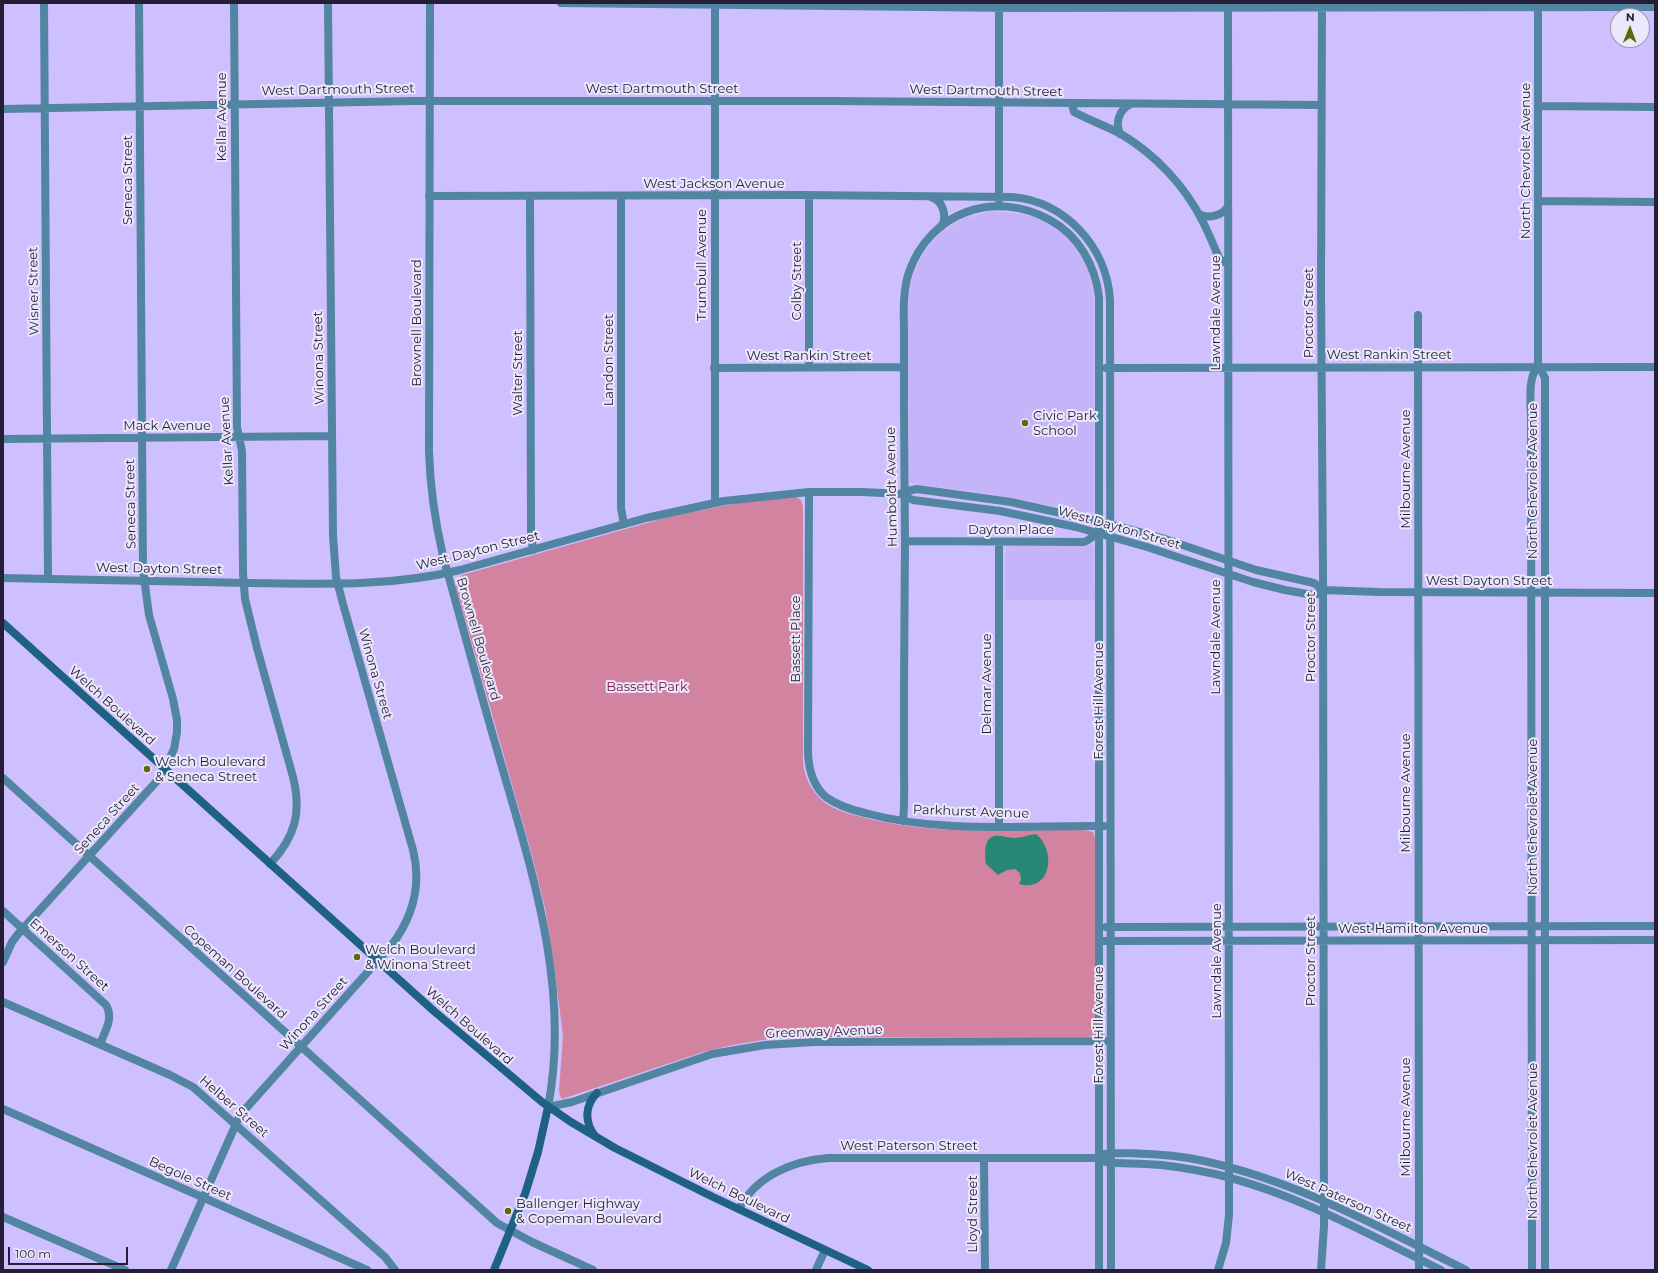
<!DOCTYPE html>
<html>
<head>
<meta charset="utf-8">
<style>
	body { margin:0 }
	#map { position:relative; width:1658px; height:1273px; overflow:hidden; background:#cebffe; font-family:Montserrat,sans-serif }
	canvas { display:block }
	.frame { position:absolute; inset:0; border:4px solid #251e36; pointer-events:none }
	.north { position:absolute; left:1610px; top:8px; width:40px; height:40px; box-sizing:border-box; background:#ece8fb; border:1px solid #9c97ac; border-radius:50%; rotate:1deg; font-size:11px; font-weight:700; line-height:16px; text-align:center; color:#251e36 }
	.north::after { content:''; display:block; margin:auto; width:14px; height:18px; background:#5e6709; clip-path:polygon(50% 0,100% 100%,50% 72%,0 100%) }
	.scale { position:absolute; left:8px; top:1247px; width:120px; height:18px; box-sizing:border-box; border:2px solid #251e36; border-top:0; padding-left:5px; font-size:12px; line-height:14px; white-space:nowrap; color:#251e36; -webkit-text-stroke:3px #ece8fb; paint-order:stroke }
</style>
</head>
<body>
<div id="map">
<canvas width="1658" height="1273"></canvas>
<div class="frame"></div>
<div class="north">N</div>
<div class="scale">100 m</div>
</div>
<script>
const ctx = document.querySelector('canvas').getContext('2d');
ctx.lineJoin = 'round';
function fillPath(path, color) { ctx.fillStyle = color; ctx.fill(path, 'evenodd'); }
function strokePath(path, color, width, dash) { ctx.strokeStyle = color; ctx.lineWidth = width; ctx.lineCap = dash ? 'butt' : 'round'; ctx.setLineDash(dash || []); ctx.stroke(path); }
function drawText(font, color, halo, rows, align = 'center') {
  ctx.font = font + ' Montserrat,sans-serif'; ctx.lineWidth = 4; ctx.setLineDash([]); ctx.textBaseline = 'middle'; ctx.strokeStyle = halo; ctx.fillStyle = color; for (const [text, x, y, turn = 0] of rows) {
    ctx.save(); ctx.translate(x, y); ctx.rotate((+turn || 0) * Math.PI / 180); ctx.textAlign = isNaN(turn) ? turn : align; if (halo) ctx.strokeText(text, 0, 0); ctx.fillText(text, 0, 0); ctx.restore();
  }
}
fillPath(new Path2D(`
	M 991,211 L 1021,214 L 1037,218 L 1051,226 L 1066,237 L 1075,248 L 1086,264 L 1090,276 L 1094,298 L 1094,511 L 1090,514 L 1020,499 L 970,491 L 914,484 L 909,481 L 908,315 L 909,295 L 913,275 L 923,253 L 941,232 L 963,219 Z
	M 1094,545 L 1095,600 L 1005,600 L 1006,546 Z`), '#c5b4f9');
fillPath(new Path2D(`
	M 796,497 L 801,500 L 803,507 L 803,761 C 804,777 811,791 823,801 C 834,810 849,814 862,817 C 917,832 973,831 1029,830 C 1043,830 1081,828 1093,832 L 1095,838 L 1095,1033 L 1092,1036 L 1088,1037 L 827,1037 L 774,1038 L 733,1045 L 703,1052 L 562,1099 L 560,1096 L 559,1091 L 563,1036 L 554,964 L 545,908 L 532,855 L 456,587 L 457,581 L 462,575 L 672,516 L 738,503 Z`), '#d183a0');
fillPath(new Path2D(`
	M 1036,834 C 1057,851 1051,893 1019,884 L 1021,880 L 1020,873 L 1015,869 L 1007,870 L 998,875 L 986,864 C 985,856 983,839 994,836 C 1000,835 1007,838 1014,838 C 1021,838 1028,835 1036,834 Z`), '#278975');
strokePath(new Path2D(`
	M 44,3 L 48,578
	M 234,3 L 237,427 L 242,451 L 243,573 L 245,599 L 257,648 L 293,777 C 302,813 295,837 270,864
	M 430,3 L 429,451 C 430,487 435,521 443,556 C 462,624 480,692 500,760 C 532,871 571,989 548,1107 L 572,1102 L 712,1054 L 765,1045 L 814,1042 L 1111,1041
	M 561,3 L 1015,8 L 1655,7
	M 1072,104 L 1074,112 C 1089,120 1106,126 1121,134 C 1156,155 1185,186 1203,222 C 1209,234 1214,246 1219,258 L 1224,262 L 1228,262
	M 1538,106 L 1655,107
	M 3,109 L 413,101 L 832,101 L 1321,105
	M 1120,134 C 1115,123 1119,109 1131,104
	M 809,195 L 809,367
	M 429,196 L 799,195 L 1012,197 C 1065,201 1107,247 1110,300 L 1111,1270
	M 530,196 L 531,533 L 533,550
	M 621,196 L 621,508 L 624,524
	M 931,197 C 943,200 947,216 942,226
	M 999,201 L 999,3
	M 1538,201 L 1655,202
	M 1199,214 C 1208,219 1223,216 1228,206
	M 1418,315 L 1419,1270
	M 1538,367 L 1542,372 L 1545,378 L 1545,1270
	M 714,368 L 904,367
	M 1106,368 L 1655,367
	M 3,439 L 332,436
	M 809,492 L 808,754 C 809,771 813,786 826,797 C 838,806 852,810 865,813 C 943,834 1025,825 1104,826
	M 715,503 L 715,3
	M 905,541 L 1084,542 L 1088,540 L 1101,531
	M 999,542 L 999,826
	M 3,778 L 497,1223 L 532,1242 L 593,1270
	M 903,821 C 905,803 904,785 904,768 C 904,740 904,713 904,686 C 904,638 905,590 905,542 C 905,498 904,455 904,411 C 904,386 904,362 904,337 C 904,315 902,293 909,272 C 930,212 995,189 1050,220 C 1079,236 1095,265 1099,297 L 1099,1270
	M 3,911 L 106,1005 C 114,1018 105,1031 100,1044
	M 1106,927 L 1655,926
	M 1099,941 L 1655,940
	M 3,962 L 12,942 L 18,934 L 157,781 L 167,764 L 174,749 L 177,732 L 177,720 L 173,699 L 149,615 L 143,570 L 139,3
	M 3,1002 L 170,1075 L 193,1087 L 385,1257 L 395,1270
	M 3,1109 L 367,1270
	M 984,1158 L 985,1270
	M 1106,1162 C 1119,1164 1133,1163 1146,1164 C 1169,1165 1192,1169 1215,1174 C 1295,1193 1368,1234 1441,1270
	M 739,1209 C 756,1176 792,1161 828,1158 L 1099,1158 L 1104,1154 L 1111,1153 C 1137,1153 1163,1154 1189,1158 C 1288,1176 1377,1226 1466,1270
	M 3,1217 L 125,1270
	M 171,1270 L 240,1115 L 391,946 C 413,917 422,886 413,850 L 343,604 L 336,577 L 333,535 L 328,3
	M 816,1270 L 825,1250
	M 1218,1270 L 1226,1243 L 1229,1215 L 1228,3
	M 1321,1270 L 1324,1226 L 1323,577 L 1321,289 L 1322,3
	M 1532,1270 L 1531,419 C 1531,405 1527,377 1538,367 L 1538,3`), '#5285a2', 8);
strokePath(new Path2D(`
	M 904,494 L 909,498 L 913,500 L 1000,511 L 1076,527 L 1147,547 L 1253,582 L 1285,590 L 1313,595 L 1318,594 L 1323,590
	M 3,578 C 85,579 167,581 249,583 C 320,584 390,587 460,570 L 646,518 L 724,501 L 809,492 L 862,492 L 904,494 L 907,491 L 917,489 L 1011,502 L 1110,524 L 1162,538 L 1256,570 L 1314,583 L 1323,590 L 1379,592 L 1655,593`), '#5285a2', 8);
strokePath(new Path2D(`
	M 3,623 L 435,1012 L 542,1102 L 571,1122 L 615,1148 L 713,1197 L 868,1270
	M 595,1136 C 584,1122 585,1105 597,1093
	M 494,1270 L 525,1194 L 538,1152 L 548,1107`), '#1e6183', 8);
for (const [x, y, r, color] of [
	[1025,423,4,"#5e6709"],
	[147,769,4,"#5e6709"],
	[357,957,4,"#5e6709"],
	[508,1211,4,"#5e6709"]
]) { const dot = new Path2D(); dot.arc(x, y, r, 0, 2 * Math.PI); ctx.fillStyle = color; ctx.fill(dot); strokePath(dot, '#ece8fb', 1.5); }
drawText('13px', '#251e36', '#ece8fb', [
	["West Dartmouth Street",662,89],
	["West Dartmouth Street",338,90,-1],
	["West Dartmouth Street",986,91,1],
	["Kellar Avenue",222,117,-90],
	["North Chevrolet Avenue",1526,161,-90],
	["Seneca Street",128,180,-90],
	["West Jackson Avenue",714,184],
	["Trumbull Avenue",702,265,-90],
	["Colby Street",797,281,-90],
	["Wisner Street",34,291,-91],
	["Lawndale Avenue",1216,313,-90],
	["Proctor Street",1309,313,-90],
	["Brownell Boulevard",417,323,-90],
	["West Rankin Street",1389,355],
	["West Rankin Street",809,356],
	["Winona Street",319,358,-91],
	["Landon Street",609,360,-90],
	["Walter Street",518,373,-90],
	["Mack Avenue",167,426],
	["Kellar Avenue",227,441,-93],
	["Milbourne Avenue",1406,469,-90],
	["North Chevrolet Avenue",1533,481,-90],
	["Humboldt Avenue",892,487,-91],
	["Seneca Street",131,504,-91],
	["West Dayton Street",1119,528,16],
	["Dayton Place",1011,530],
	["West Dayton Street",478,551,-14],
	["West Dayton Street",159,569,1],
	["West Dayton Street",1489,581],
	["Lawndale Avenue",1216,637,-90],
	["Proctor Street",1311,637,-90],
	["Brownell Boulevard",478,639,74],
	["Bassett Place",796,639,-90],
	["Winona Street",375,674,74],
	["Delmar Avenue",987,684,-90],
	["Forest Hill Avenue",1099,701,-90],
	["Welch Boulevard",112,706,42],
	["Milbourne Avenue",1406,793,-90],
	["Parkhurst Avenue",971,812,2],
	["North Chevrolet Avenue",1533,817,-90],
	["Seneca Street",107,819,-48],
	["West Hamilton Avenue",1413,929],
	["Emerson Street",69,955,42],
	["Lawndale Avenue",1217,961,-90],
	["Proctor Street",1311,961,-90],
	["Copeman Boulevard",235,972,42],
	["Winona Street",314,1014,-48],
	["Forest Hill Avenue",1099,1025,-90],
	["Welch Boulevard",469,1026,41],
	["Greenway Avenue",824,1032,-2],
	["Helber Street",234,1107,41],
	["Milbourne Avenue",1406,1117,-90],
	["North Chevrolet Avenue",1533,1141,-90],
	["West Paterson Street",909,1146],
	["Begole Street",190,1179,24],
	["Welch Boulevard",739,1196,26],
	["West Paterson Street",1348,1201,24],
	["Lloyd Street",973,1214,-90]
]);
drawText('13px', '#251e36', '#ece8fb', [
	["Civic Park",1033,416],
	["School",1033,431],
	["Welch Boulevard",155,762],
	["& Seneca Street",155,777],
	["Welch Boulevard",365,950],
	["& Winona Street",365,965],
	["Ballenger Highway",516,1204],
	["& Copeman Boulevard",516,1219]
], 'left');
drawText('13px', '#80124b', '#ece8fb', [
	["Bassett Park",647,687]
]);
</script>
</body>
</html>
